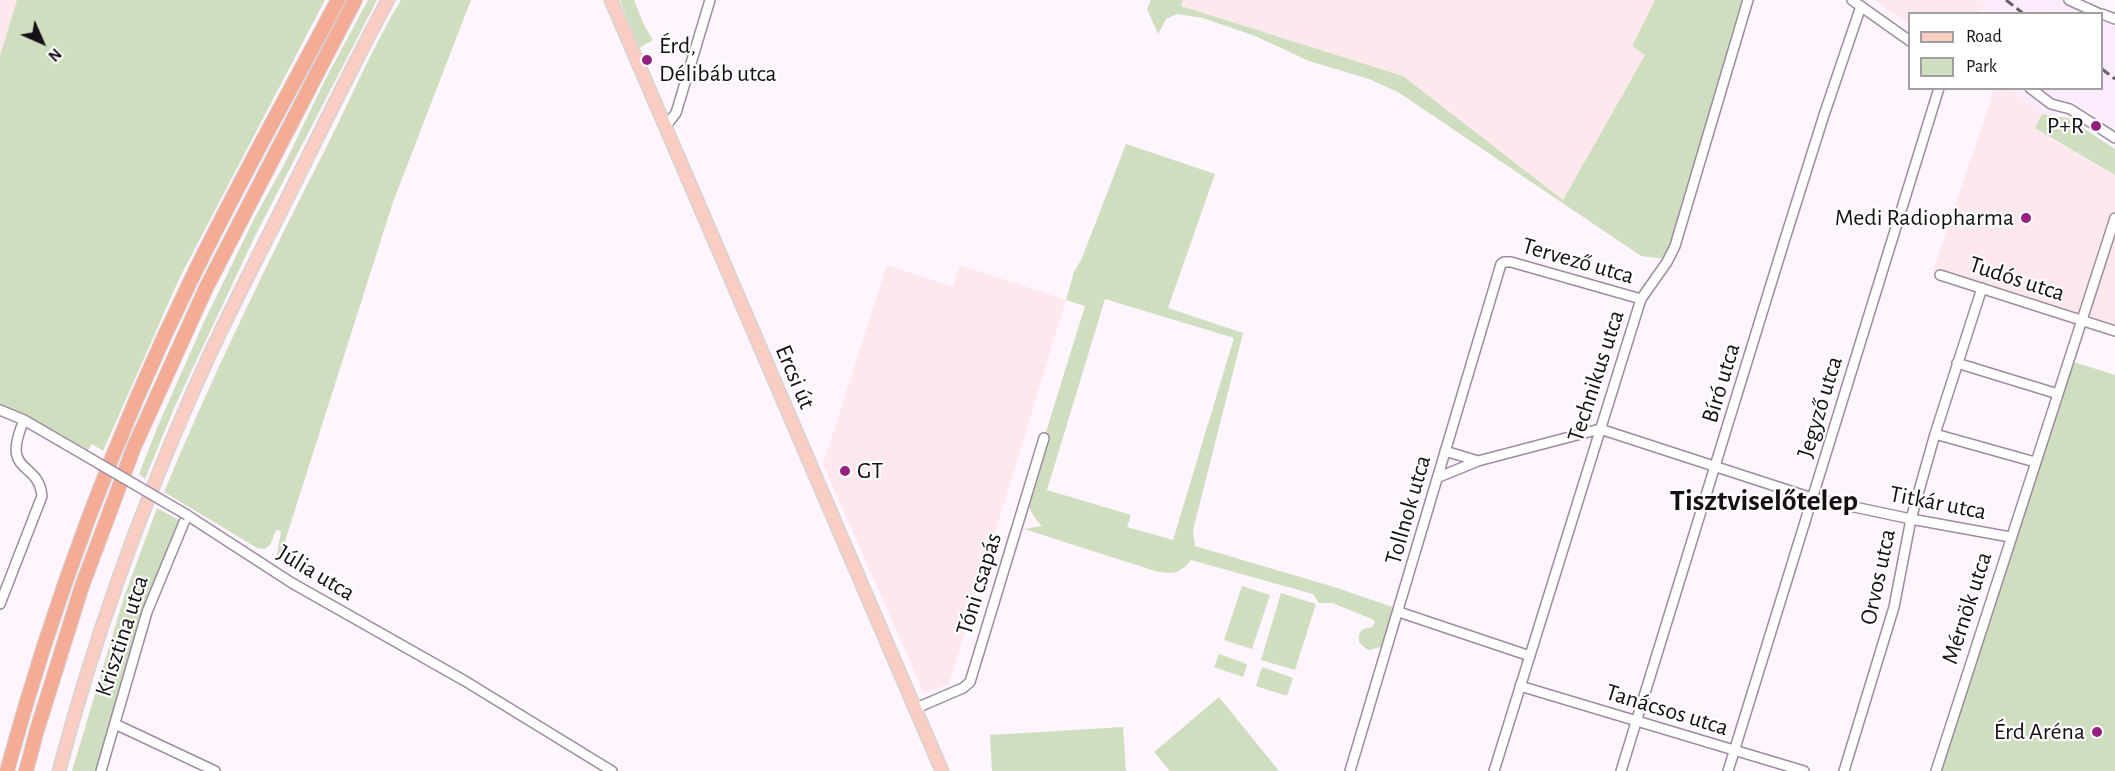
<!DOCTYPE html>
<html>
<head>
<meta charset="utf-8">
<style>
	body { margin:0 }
	#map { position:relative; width:2115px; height:771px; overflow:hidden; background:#fef5ff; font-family:"Alegreya Sans",sans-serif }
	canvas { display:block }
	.legend { position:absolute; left:1908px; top:12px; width:195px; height:78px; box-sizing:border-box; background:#fff; border:2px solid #a29fa2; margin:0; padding:8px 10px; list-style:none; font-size:18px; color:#160f16 }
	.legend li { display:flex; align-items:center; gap:12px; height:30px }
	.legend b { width:30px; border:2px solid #a29fa2 }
	.north { position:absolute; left:12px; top:12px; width:60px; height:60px; -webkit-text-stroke:4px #fff; paint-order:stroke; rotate:135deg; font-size:16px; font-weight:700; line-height:24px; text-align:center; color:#160f16 }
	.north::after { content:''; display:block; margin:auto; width:21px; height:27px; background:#160f16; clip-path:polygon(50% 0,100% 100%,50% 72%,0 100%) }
</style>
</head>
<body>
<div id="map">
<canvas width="2115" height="771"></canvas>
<ul class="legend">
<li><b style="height:8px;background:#f9cdc1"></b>Road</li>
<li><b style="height:16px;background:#cedebe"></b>Park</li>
</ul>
<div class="north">N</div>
</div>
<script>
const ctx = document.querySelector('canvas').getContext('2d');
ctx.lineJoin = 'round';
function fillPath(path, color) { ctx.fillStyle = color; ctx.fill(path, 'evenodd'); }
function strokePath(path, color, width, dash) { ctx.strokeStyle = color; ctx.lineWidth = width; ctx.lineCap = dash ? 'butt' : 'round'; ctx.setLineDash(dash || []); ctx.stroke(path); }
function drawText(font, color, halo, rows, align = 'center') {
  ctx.font = font + ' "Alegreya Sans",sans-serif'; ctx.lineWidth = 4.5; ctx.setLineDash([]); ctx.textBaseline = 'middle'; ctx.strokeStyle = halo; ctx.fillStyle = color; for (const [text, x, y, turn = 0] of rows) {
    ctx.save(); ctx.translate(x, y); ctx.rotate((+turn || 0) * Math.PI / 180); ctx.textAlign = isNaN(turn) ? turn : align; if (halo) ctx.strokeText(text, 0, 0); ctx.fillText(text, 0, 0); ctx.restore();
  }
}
fillPath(new Path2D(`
	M 1981,0 L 2060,0 L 2086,13 L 1978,14 L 1986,4 Z
	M 2102,19 L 2115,24 L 2115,129 L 2072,100 L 2062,106 L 2057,115 L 2042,114 L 2010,89 L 2102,88 Z`), '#fbebfd');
fillPath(new Path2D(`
	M 0,0 L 17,0 L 0,56 Z
	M 1183,0 L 1655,0 L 1632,45 L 1645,55 L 1563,200 L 1403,76 L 1181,6 Z
	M 1875,0 L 1981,0 L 1986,3 L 1978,13 L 1910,14 L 1909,25 Z
	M 1992,89 L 2010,89 L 2042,114 L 2035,128 L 2115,175 L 2115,328 L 1933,271 L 1991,100 Z
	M 887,265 L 953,287 L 960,265 L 1066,300 L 949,684 L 924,693 L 823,464 Z`), '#fde8ed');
fillPath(new Path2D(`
	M 17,0 L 325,0 L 179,279 L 103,451 L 92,444 L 88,450 L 37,421 L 0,407 L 0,56 Z
	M 368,0 L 377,0 L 256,234 L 175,406 L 145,479 L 139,474 L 157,428 L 203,324 L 256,215 L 285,163 L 325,80 Z
	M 401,0 L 471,0 L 393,202 L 279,560 L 277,555 L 281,531 L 276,530 L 270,545 L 265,549 L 257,548 L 164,492 C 213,374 269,259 327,146 C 351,98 373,46 401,0 Z
	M 620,0 L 634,0 L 644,25 L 653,40 L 639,48 Z
	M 1151,0 L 1183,0 L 1181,6 L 1403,76 L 1563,200 L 1645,55 L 1632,46 L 1655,0 L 1744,0 L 1672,245 L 1666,259 L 1641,256 L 1398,92 L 1369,79 L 1309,61 L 1255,36 L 1203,18 L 1177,14 L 1166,19 L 1158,34 L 1147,9 Z
	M 2042,114 L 2068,118 L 2115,149 L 2115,175 L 2035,128 Z
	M 1126,144 L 1215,174 L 1168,308 L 1243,333 L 1193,530 L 1195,546 L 1334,587 L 1396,608 L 1384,648 C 1371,645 1372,657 1359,642 L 1359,634 L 1363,629 L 1372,627 L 1375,622 L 1372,619 L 1332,603 L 1319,603 L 1313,594 L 1191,560 C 1178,575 1173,574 1155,571 L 1024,529 L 1042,526 C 1030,514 1028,506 1028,490 L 1085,306 L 1066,300 L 1074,272 L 1082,258 ZM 1105,299 L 1234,338 L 1173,540 L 1127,527 L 1131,515 L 1047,490 Z
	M 2074,362 L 2115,375 L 2115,771 L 1940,771 Z
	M 157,508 L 181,521 L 157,583 L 101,771 L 72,771 L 124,597 Z
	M 1242,586 L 1270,595 L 1252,649 L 1224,640 Z
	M 1281,593 L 1316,604 L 1295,670 L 1261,660 Z
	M 1219,654 L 1247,664 L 1243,677 L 1214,667 Z
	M 1262,667 L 1293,678 L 1287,696 L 1256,686 Z
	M 1219,697 L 1279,771 L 1170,771 L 1154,752 Z
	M 1123,727 L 1126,771 L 992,771 L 990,735 Z`), '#cedebe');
const minor = new Path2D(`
	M 1852,0 L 1910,41
	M 2069,0 L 2100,14
	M 2102,14 L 2115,19
	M 2030,88 L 2051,104 L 2070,109 L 2115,138
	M 664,125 L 669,122 L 676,113 L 710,0
	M 1940,275 L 2115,331
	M 1957,363 L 2058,394
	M 0,410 L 24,420 L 74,449
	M 1935,434 L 2035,462
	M 1478,461 L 1600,429 L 1812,498 L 1911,519 L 2010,537
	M 1439,477 L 1478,461 L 1445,451
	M 0,604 L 42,496 C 38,459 0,476 24,420
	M 1399,612 L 1530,656
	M 1520,686 L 1804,771
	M 914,709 L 963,688 L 970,682 L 1044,438
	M 115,724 L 215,771
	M 101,771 L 147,612 L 187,515 L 292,583 L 465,681 L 612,771
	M 1350,771 L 1501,264 L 1504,262 L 1511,262 L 1641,299
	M 1494,771 L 1641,299 L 1667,262 L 1675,246 L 1748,0
	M 1621,771 L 1784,242 L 1824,115 L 1861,6
	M 1728,771 L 1939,88
	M 1844,771 L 1894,607 L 1911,519 L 1935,434 L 1982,288
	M 1936,771 L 2115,218`);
const major = new Path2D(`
	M 611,0 L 942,771
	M 59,771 C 93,642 138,516 192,394 C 218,333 249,274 279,215 C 315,143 350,70 388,0`);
const highway = new Path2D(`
	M 7,771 C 53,602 114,438 191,280 C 237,185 289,93 338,0
	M 26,771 L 37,730 L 82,586 L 134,447 L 206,288 L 355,0`);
strokePath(minor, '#9e8ba0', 12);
strokePath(major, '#d5d4d5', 15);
strokePath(highway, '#d5d4d5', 16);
strokePath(minor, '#fff', 9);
strokePath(major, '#f9cdc1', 12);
strokePath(highway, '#f5ac97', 14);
strokePath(new Path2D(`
	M 2006,0 L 2024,14
	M 2102,69 L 2115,79`), '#696169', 3, [9, 4.5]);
const minorBridge = new Path2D(`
	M 74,449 L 187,515`);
strokePath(minorBridge, '#9e8ba0', 12, []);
strokePath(minorBridge, '#fff', 9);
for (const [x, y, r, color] of [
	[647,60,6,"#94207f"],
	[2096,126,6,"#94207f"],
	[2026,218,6,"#94207f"],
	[845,471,6,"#94207f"],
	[2097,732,6,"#94207f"]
]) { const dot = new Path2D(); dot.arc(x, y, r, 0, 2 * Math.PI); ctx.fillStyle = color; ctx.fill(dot); strokePath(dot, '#fff', 2); }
drawText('24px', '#160f16', '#fff', [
	["Érd,",659,46,"left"],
	["Délibáb utca",659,74,"left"],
	["P+R",2084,126],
	["Medi Radiopharma",2014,218],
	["GT",857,471,"left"],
	["Érd Aréna",2085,732]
], 'right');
drawText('24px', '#160f16', '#fff', [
	["Tervező utca",1578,261,16],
	["Tudós utca",2017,279,18],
	["Technikus utca",1596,376,-72],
	["Ercsi út",795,377,67],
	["Bíró utca",1721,383,-73],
	["Jegyző utca",1820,407,-73],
	["Titkár utca",1938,503,11],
	["Tollnok utca",1408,510,-74],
	["Júlia utca",316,573,31],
	["Orvos utca",1878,577,-78],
	["Tóni csapás",979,584,-73],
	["Mérnök utca",1967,608,-72],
	["Krisztina utca",122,636,-72],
	["Tanácsos utca",1667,710,17]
]);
drawText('bold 30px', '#160f16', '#fff', [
	["Tisztviselőtelep",1764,501]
]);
</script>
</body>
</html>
